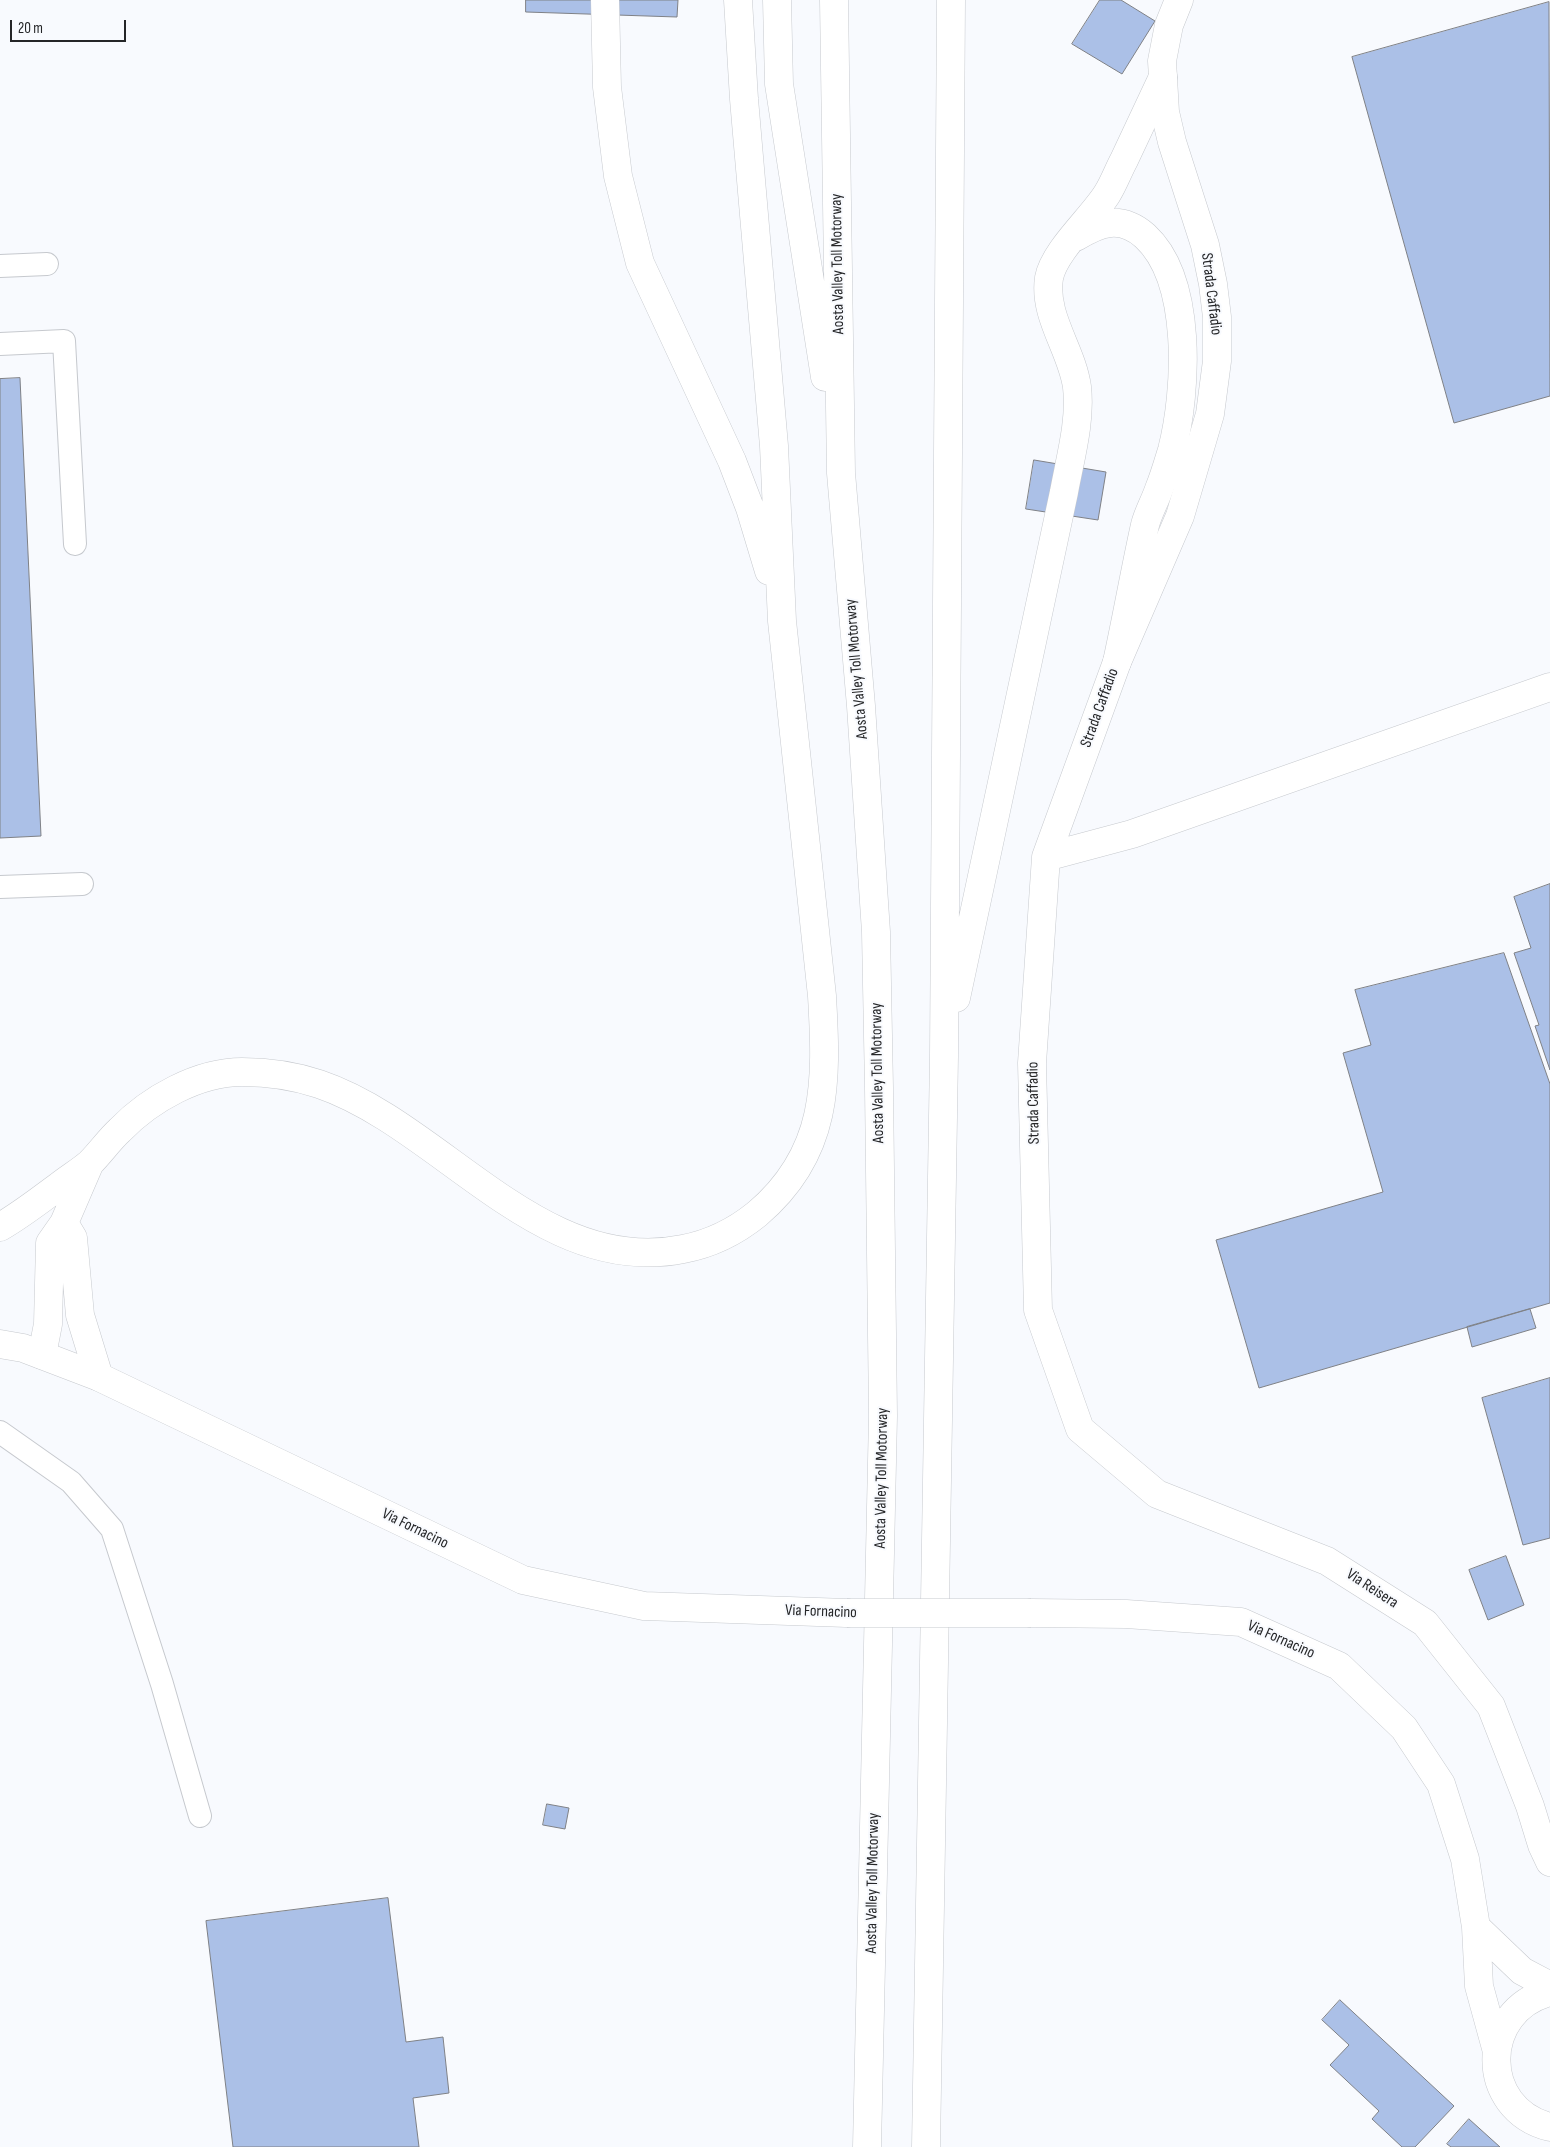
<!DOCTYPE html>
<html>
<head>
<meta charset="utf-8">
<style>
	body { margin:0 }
	#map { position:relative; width:1550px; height:2147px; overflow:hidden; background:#f8fafe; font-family:"Sofia Sans Condensed",sans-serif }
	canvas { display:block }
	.scale { position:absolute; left:10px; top:20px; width:116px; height:22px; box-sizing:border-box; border:2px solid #252628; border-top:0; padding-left:6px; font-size:15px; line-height:18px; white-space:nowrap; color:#252628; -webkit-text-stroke:4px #f8fafe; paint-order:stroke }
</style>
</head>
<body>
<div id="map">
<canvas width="1550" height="2147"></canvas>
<div class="scale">20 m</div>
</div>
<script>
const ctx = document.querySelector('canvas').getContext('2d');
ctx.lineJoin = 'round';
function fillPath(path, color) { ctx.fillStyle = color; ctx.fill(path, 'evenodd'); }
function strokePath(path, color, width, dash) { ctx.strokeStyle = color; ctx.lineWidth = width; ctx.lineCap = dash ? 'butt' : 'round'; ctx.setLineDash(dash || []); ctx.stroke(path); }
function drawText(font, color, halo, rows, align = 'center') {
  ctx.font = font + ' "Sofia Sans Condensed",sans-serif'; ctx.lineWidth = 4; ctx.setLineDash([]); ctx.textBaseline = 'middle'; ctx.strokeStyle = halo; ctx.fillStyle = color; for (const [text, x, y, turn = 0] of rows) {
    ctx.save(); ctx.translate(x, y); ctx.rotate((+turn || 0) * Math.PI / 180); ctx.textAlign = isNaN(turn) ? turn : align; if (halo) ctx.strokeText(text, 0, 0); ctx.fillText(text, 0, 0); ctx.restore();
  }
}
const building = new Path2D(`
	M 526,0 L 678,0 L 677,17 L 526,12 Z
	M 1100,0 L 1121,0 L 1155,21 L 1122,74 L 1072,44 Z
	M 1549,2 L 1550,396 L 1454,423 L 1352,57 Z
	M 20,378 L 41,836 L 0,838 L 0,379 Z
	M 1034,460 L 1106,472 L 1098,520 L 1026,509 Z
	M 1550,884 L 1550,1070 L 1535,1026 L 1539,1025 L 1514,953 L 1531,948 L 1514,897 Z
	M 1504,953 L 1550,1084 L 1550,1303 L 1259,1388 L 1216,1240 L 1383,1192 L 1343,1053 L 1371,1045 L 1355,990 Z
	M 1530,1309 L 1536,1328 L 1472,1347 L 1467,1327 Z
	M 1550,1378 L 1550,1538 L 1523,1545 L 1482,1398 Z
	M 1506,1556 L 1524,1605 L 1488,1620 L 1469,1570 Z
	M 547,1804 L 569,1808 L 565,1829 L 543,1825 Z
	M 388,1898 L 406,2042 L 443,2037 L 449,2093 L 413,2098 L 419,2147 L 233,2147 L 206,1921 Z
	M 1340,2000 L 1454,2106 L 1415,2147 L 1402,2147 L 1372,2119 L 1379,2111 L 1330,2065 L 1349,2045 L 1322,2020 Z
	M 1469,2119 L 1500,2147 L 1451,2147 L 1447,2144 Z`);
fillPath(building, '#abc0e7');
strokePath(building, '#7f8186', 1);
const lane = new Path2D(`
	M 0,266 L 47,264
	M 0,344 L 64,341 L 75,544
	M 0,887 L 82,884
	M 0,1432 L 71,1482 L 112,1529 L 162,1684 L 200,1816`);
const secondary = new Path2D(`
	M 1179,0 L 1169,25 L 1162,61 L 1165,112 L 1172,142 L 1205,245 L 1213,284 L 1217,317 L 1217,361 L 1210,414 L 1180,516 L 1117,662 L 1046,857 L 1032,1063 L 1038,1310 L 1080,1429 L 1157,1494 L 1327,1561 L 1425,1623 L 1491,1706 L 1530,1806 L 1542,1845 L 1550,1862
	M 1046,857 L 1132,834 L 1550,687
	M 0,1344 L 23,1348 L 99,1377 L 523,1580 L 644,1606 L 847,1613
	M 1031,1613 L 1126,1614 L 1241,1622 L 1339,1666 L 1404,1728 L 1441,1784 L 1465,1859 L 1476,1927 L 1479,1986 L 1496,2048
	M 1476,1927 L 1522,1971 L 1550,1986
	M 1550,1992 C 1479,2010 1478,2109 1550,2127`);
const highway = new Path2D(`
	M 605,0 L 607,87 L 618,176 L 640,263 L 732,461 L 750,508 L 769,571
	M 777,0 L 779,84 L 825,377
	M 834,0 L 841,473 L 861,706 L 876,932 L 879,1088 L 883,1416 L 867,2147
	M 1076,237 C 1100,222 1121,215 1145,236 C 1193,280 1187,391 1172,450 C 1168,463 1164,477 1159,489 C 1155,501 1148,513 1145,525 C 1135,570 1127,616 1117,662
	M 956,998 L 1064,492 C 1070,459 1081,421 1077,387 C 1072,350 1043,316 1049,278 C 1054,251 1092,218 1107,194 C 1114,183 1118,171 1124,160 C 1137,132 1150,105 1163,77
	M 64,1223 L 73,1238 L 80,1315 L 99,1377
	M 0,1227 C 21,1215 40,1200 59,1186 C 69,1178 81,1171 90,1163 C 101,1152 109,1140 120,1130 C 150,1099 198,1072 242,1072 C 268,1072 295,1076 319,1084 C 441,1125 541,1278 683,1249 C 710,1244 736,1231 757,1214 C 829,1153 827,1082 822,996 L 782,621 L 774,446 L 744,99 L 738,0
	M 42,1355 L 48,1324 L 50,1243 L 64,1223 L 89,1165
	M 926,2147 L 944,1056 L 951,0`);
strokePath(lane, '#c6c9ce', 24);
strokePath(secondary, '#c6c9ce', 29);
strokePath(highway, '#c6c9ce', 29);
strokePath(lane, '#fff', 22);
strokePath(secondary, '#fff', 28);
strokePath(highway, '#fff', 28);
const secondaryBridge = new Path2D(`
	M 847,1613 L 1031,1613`);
strokePath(secondaryBridge, '#c6c9ce', 29, []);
strokePath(secondaryBridge, '#fff', 28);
drawText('16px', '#252628', '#f8fafe', [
	["Aosta Valley Toll Motorway",838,264,-91],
	["Strada Caffadio",1211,294,83],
	["Aosta Valley Toll Motorway",857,669,-95],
	["Strada Caffadio",1100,708,-70],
	["Aosta Valley Toll Motorway",878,1073,-91],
	["Strada Caffadio",1034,1103,-91],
	["Aosta Valley Toll Motorway",882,1478,-89],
	["Via Fornacino",415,1529,26],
	["Via Reisera",1372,1589,33],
	["Via Fornacino",821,1612,2],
	["Via Fornacino",1281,1640,24],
	["Aosta Valley Toll Motorway",873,1883,-89]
]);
</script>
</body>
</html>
